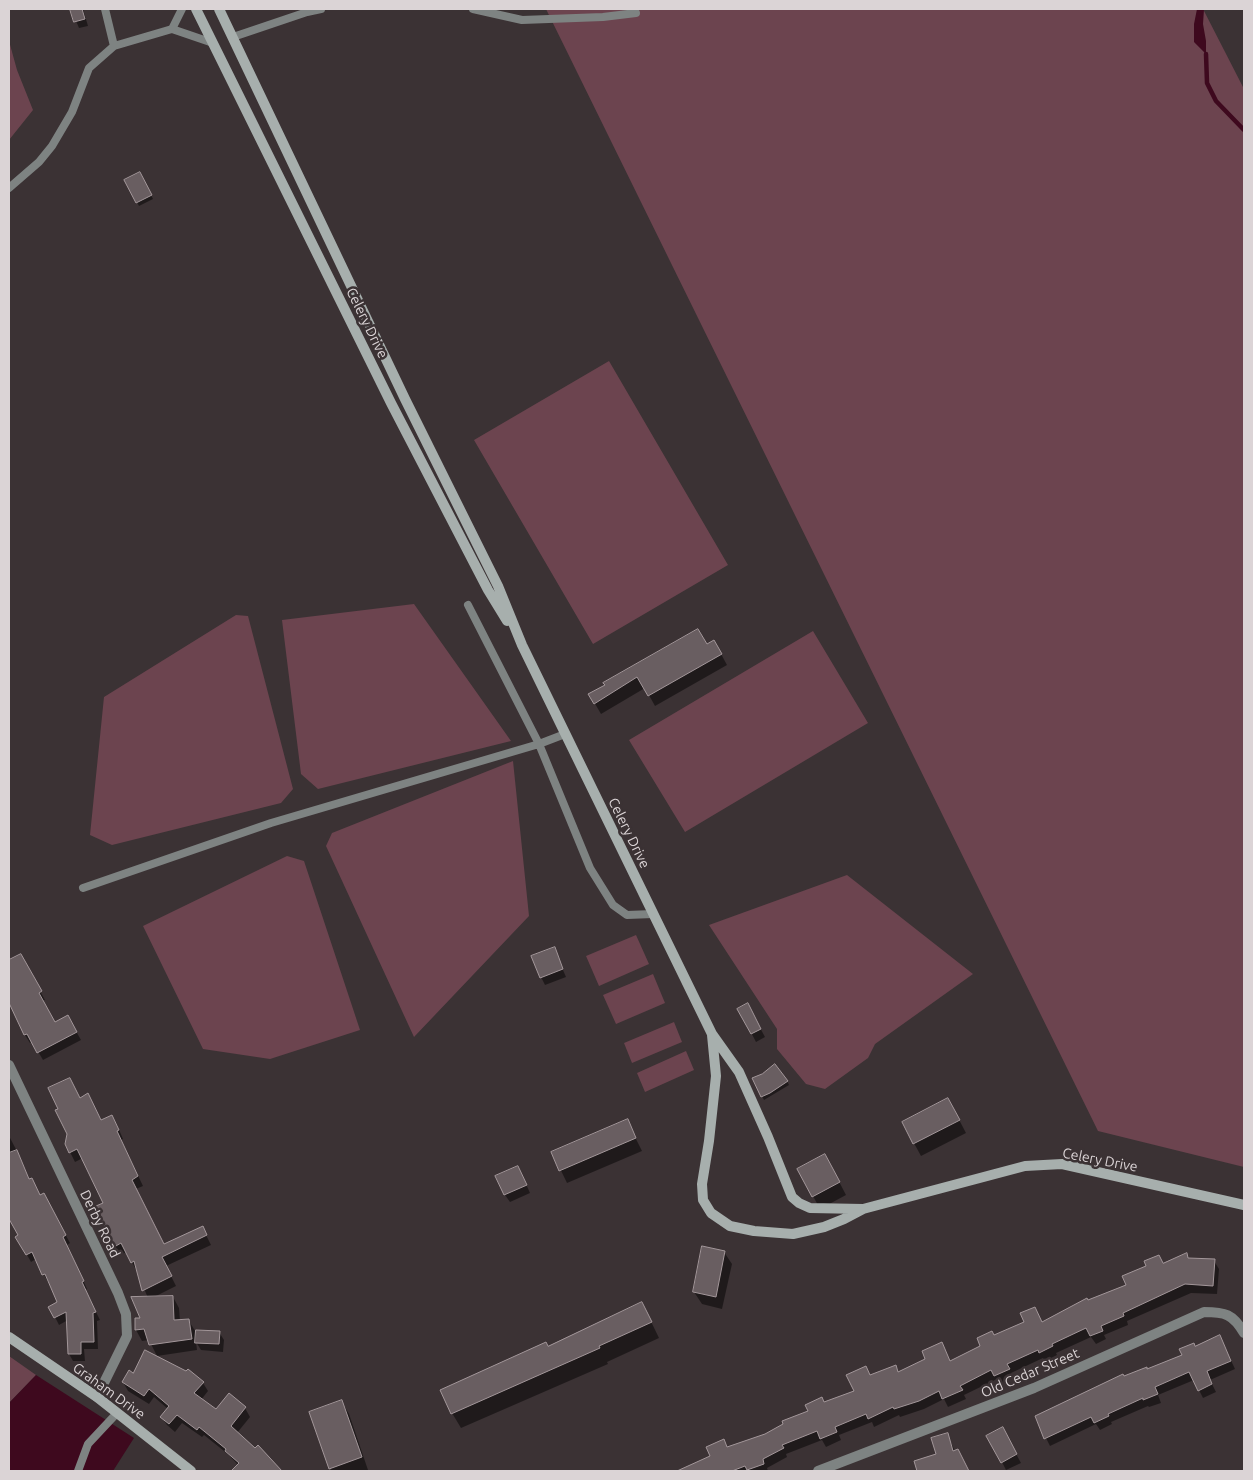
<!DOCTYPE html>
<html>
<head>
<meta charset="utf-8">
<style>
	body { margin:0 }
	#map { position:relative; width:1253px; height:1480px; overflow:hidden; background:#3b3234; font-family:Ubuntu,sans-serif }
	canvas { display:block }
	.frame { position:absolute; inset:0; border:10px solid #dbd4d6; pointer-events:none }
</style>
</head>
<body>
<div id="map">
<canvas width="1253" height="1480"></canvas>
<div class="frame"></div>
</div>
<script>
const ctx = document.querySelector('canvas').getContext('2d');
ctx.lineJoin = 'round';
function fillPath(path, color) { ctx.fillStyle = color; ctx.fill(path, 'evenodd'); }
function strokePath(path, color, width, dash) { ctx.strokeStyle = color; ctx.lineWidth = width; ctx.lineCap = dash ? 'butt' : 'round'; ctx.setLineDash(dash || []); ctx.stroke(path); }
function drawText(font, color, halo, rows, align = 'center') {
  ctx.font = font + ' Ubuntu,sans-serif'; ctx.lineWidth = 5; ctx.setLineDash([]); ctx.textBaseline = 'middle'; ctx.strokeStyle = halo; ctx.fillStyle = color; for (const [text, x, y, turn = 0] of rows) {
    ctx.save(); ctx.translate(x, y); ctx.rotate((+turn || 0) * Math.PI / 180); ctx.textAlign = isNaN(turn) ? turn : align; if (halo) ctx.strokeText(text, 0, 0); ctx.fillText(text, 0, 0); ctx.restore();
  }
}
fillPath(new Path2D(`
	M 546,9 L 1203,9 L 1244,89 L 1244,1167 L 1098,1131 Z
	M 9,41 L 17,70 L 33,110 L 9,140 Z
	M 609,361 L 728,565 L 593,644 L 474,440 Z
	M 414,604 L 511,741 L 318,789 L 301,774 L 282,620 Z
	M 236,615 L 248,616 L 293,789 L 281,803 L 112,845 L 90,835 L 104,697 Z
	M 813,631 L 868,723 L 685,832 L 629,740 Z
	M 513,761 L 529,916 L 414,1037 L 326,846 L 332,833 Z
	M 287,856 L 304,861 L 360,1030 L 270,1059 L 203,1049 L 143,926 Z
	M 847,875 L 973,974 L 875,1044 L 868,1058 L 825,1089 L 806,1084 L 777,1049 L 777,1029 L 709,925 Z
	M 636,935 L 649,964 L 599,986 L 586,956 Z
	M 653,974 L 665,1003 L 616,1024 L 603,995 Z
	M 674,1022 L 682,1042 L 632,1063 L 624,1043 Z
	M 686,1051 L 694,1070 L 645,1092 L 637,1073 Z
	M 9,1356 L 36,1375 L 9,1403 Z`), '#6c444f');
fillPath(new Path2D(`
	M 1197,9 L 1204,9 L 1203,24 L 1206,41 L 1206,54 L 1194,42 L 1194,24 Z
	M 36,1375 L 134,1438 L 113,1471 L 9,1471 L 9,1403 Z`), '#3e091e');
fillPath(new Path2D(`
	M 71,9 L 83,9 L 88,26 L 79,28 Z
	M 140,173 L 153,199 L 139,206 L 126,180 Z
	M 714,641 L 727,665 L 655,706 L 645,688 L 601,714 L 590,695 L 606,685 Z
	M 554,949 L 566,977 L 545,985 L 541,977 Z
	M 20,956 L 45,1000 L 42,1001 L 55,1024 L 68,1017 L 81,1040 L 43,1060 L 32,1041 L 30,1043 L 25,1035 L 9,1000 L 9,957 L 10,961 Z
	M 739,1009 L 752,1013 L 765,1037 L 756,1042 Z
	M 762,1075 L 787,1081 L 789,1085 L 764,1100 L 754,1079 Z
	M 80,1099 L 93,1104 L 102,1121 L 112,1116 L 117,1125 L 123,1139 L 121,1140 L 143,1186 L 136,1189 L 164,1245 L 202,1227 L 211,1245 L 166,1266 L 176,1286 L 152,1298 L 173,1297 L 179,1308 L 180,1321 L 189,1321 L 197,1334 L 219,1332 L 224,1340 L 223,1352 L 201,1350 L 196,1342 L 197,1350 L 157,1356 L 149,1340 L 142,1341 L 136,1330 L 141,1319 L 148,1298 L 137,1272 L 127,1252 L 120,1255 L 115,1246 L 104,1204 L 83,1158 L 75,1162 L 70,1152 Z
	M 955,1112 L 966,1133 L 921,1156 L 903,1123 Z
	M 627,1121 L 642,1151 L 567,1183 L 552,1152 Z
	M 9,1136 L 19,1155 L 30,1181 L 40,1196 L 48,1202 L 70,1243 L 67,1245 L 87,1289 L 85,1290 L 100,1320 L 97,1321 L 98,1349 L 84,1349 L 85,1361 L 73,1361 L 69,1354 L 68,1320 L 59,1325 L 55,1317 L 59,1303 L 49,1281 L 48,1282 L 36,1259 L 31,1262 L 17,1237 L 19,1236 L 9,1216 L 9,1213 L 14,1211 L 9,1201 Z
	M 832,1168 L 846,1195 L 820,1209 L 813,1196 Z
	M 522,1175 L 530,1193 L 510,1202 L 505,1195 Z
	M 724,1252 L 732,1264 L 722,1309 L 702,1304 L 694,1292 Z
	M 1188,1259 L 1214,1261 L 1219,1269 L 1217,1294 L 1191,1293 L 1127,1321 L 1128,1325 L 1104,1335 L 1106,1339 L 1096,1344 L 1091,1337 L 1056,1353 L 1057,1355 L 1045,1361 L 1043,1358 L 1011,1373 L 1013,1378 L 1000,1384 L 997,1379 L 964,1395 L 966,1399 L 948,1407 L 944,1399 L 924,1409 L 900,1417 L 899,1415 L 874,1427 L 872,1422 L 839,1435 L 841,1440 L 826,1447 L 822,1440 L 786,1454 L 787,1457 L 767,1468 L 768,1471 L 681,1471 L 727,1448 L 765,1435 L 824,1404 L 856,1392 L 871,1377 L 895,1367 L 899,1373 L 950,1362 L 982,1346 L 994,1337 L 1042,1323 L 1128,1285 L 1163,1264 Z
	M 642,1303 L 659,1338 L 607,1362 L 608,1364 L 461,1428 L 452,1413 L 548,1348 Z
	M 1220,1337 L 1235,1369 L 1210,1380 L 1216,1392 L 1203,1398 L 1194,1380 L 1158,1395 L 1161,1403 L 1149,1407 L 1148,1406 L 1111,1422 L 1112,1424 L 1100,1430 L 1096,1424 L 1050,1446 L 1046,1438 L 1124,1378 L 1183,1356 L 1195,1347 Z
	M 134,1375 L 203,1383 L 208,1391 L 201,1400 L 216,1411 L 245,1408 L 250,1417 L 237,1433 L 280,1471 L 232,1471 L 238,1465 L 229,1455 L 204,1435 L 202,1437 L 182,1423 L 175,1432 L 167,1425 L 162,1417 L 168,1409 L 154,1397 L 149,1404 L 128,1391 L 123,1382 Z
	M 342,1402 L 349,1414 L 368,1470 L 364,1471 L 332,1471 L 330,1468 Z
	M 947,1435 L 955,1451 L 962,1458 L 968,1471 L 918,1471 L 915,1462 L 938,1455 Z
	M 1007,1437 L 1021,1463 L 1006,1470 L 1002,1462 Z`), '#0007');
strokePath(new Path2D(`
	M 1206,54 L 1207,83 L 1216,101 L 1244,130`), '#3e091e', 4.5);
const building = new Path2D(`
	M 70,9 L 82,9 L 85,19 L 74,22 Z
	M 140,172 L 152,195 L 136,203 L 124,180 Z
	M 698,629 L 707,644 L 714,640 L 722,654 L 648,696 L 637,677 L 594,704 L 588,694 L 605,685 L 603,683 Z
	M 555,947 L 563,969 L 540,978 L 531,956 Z
	M 21,954 L 42,991 L 39,993 L 55,1022 L 68,1015 L 77,1032 L 37,1053 L 27,1034 L 24,1035 L 9,1003 L 9,960 Z
	M 748,1003 L 761,1029 L 751,1034 L 737,1009 Z
	M 775,1064 L 788,1081 L 770,1093 L 761,1097 L 752,1078 L 762,1074 Z
	M 70,1078 L 80,1098 L 88,1093 L 101,1120 L 112,1115 L 119,1130 L 117,1131 L 138,1176 L 132,1180 L 164,1244 L 203,1226 L 207,1235 L 162,1257 L 172,1276 L 142,1291 L 134,1261 L 131,1263 L 121,1243 L 114,1247 L 106,1230 L 96,1206 L 103,1203 L 77,1149 L 69,1153 L 65,1144 L 67,1134 L 55,1110 L 58,1109 L 48,1088 Z
	M 948,1098 L 960,1120 L 913,1144 L 902,1122 Z
	M 628,1119 L 636,1138 L 559,1171 L 551,1152 Z
	M 17,1150 L 29,1179 L 32,1178 L 40,1195 L 44,1193 L 66,1235 L 63,1237 L 84,1281 L 82,1282 L 96,1312 L 93,1313 L 94,1342 L 81,1342 L 81,1354 L 68,1354 L 66,1312 L 54,1318 L 48,1307 L 57,1302 L 45,1274 L 42,1275 L 32,1252 L 26,1255 L 15,1237 L 18,1235 L 9,1219 L 9,1153 Z
	M 825,1154 L 840,1182 L 812,1197 L 797,1169 Z
	M 518,1166 L 527,1185 L 504,1195 L 495,1176 Z
	M 702,1246 L 725,1251 L 716,1297 L 693,1292 Z
	M 1187,1253 L 1188,1258 L 1215,1259 L 1213,1286 L 1185,1284 L 1123,1313 L 1124,1316 L 1101,1326 L 1103,1331 L 1090,1336 L 1086,1328 L 1052,1344 L 1053,1346 L 1039,1353 L 1038,1350 L 1007,1364 L 1010,1369 L 994,1376 L 991,1370 L 960,1386 L 963,1390 L 942,1399 L 939,1391 L 919,1401 L 894,1409 L 893,1407 L 868,1419 L 866,1414 L 835,1427 L 837,1432 L 820,1439 L 817,1431 L 782,1445 L 784,1448 L 763,1459 L 764,1464 L 747,1470 L 745,1466 L 732,1471 L 677,1471 L 710,1456 L 706,1447 L 724,1439 L 727,1447 L 765,1434 L 783,1424 L 782,1421 L 808,1411 L 805,1405 L 822,1397 L 824,1402 L 854,1391 L 846,1375 L 866,1366 L 870,1375 L 896,1365 L 898,1372 L 925,1359 L 922,1351 L 942,1342 L 950,1361 L 980,1346 L 977,1338 L 992,1331 L 994,1335 L 1024,1322 L 1020,1313 L 1035,1307 L 1042,1322 L 1087,1298 L 1088,1300 L 1126,1285 L 1122,1276 L 1146,1266 L 1144,1261 L 1159,1255 L 1163,1263 Z
	M 173,1296 L 174,1320 L 189,1319 L 192,1339 L 149,1345 L 144,1329 L 135,1330 L 135,1318 L 140,1318 L 131,1297 Z
	M 642,1302 L 652,1322 L 599,1346 L 600,1348 L 451,1414 L 440,1390 L 546,1342 L 548,1346 Z
	M 196,1330 L 220,1331 L 219,1344 L 195,1343 Z
	M 1220,1335 L 1231,1361 L 1207,1371 L 1212,1384 L 1198,1391 L 1189,1372 L 1155,1387 L 1158,1394 L 1143,1400 L 1143,1398 L 1108,1414 L 1109,1416 L 1094,1423 L 1091,1417 L 1044,1439 L 1035,1416 L 1123,1374 L 1124,1376 L 1147,1367 L 1147,1369 L 1182,1355 L 1179,1349 L 1194,1343 L 1195,1346 Z
	M 145,1350 L 186,1371 L 188,1369 L 204,1382 L 194,1393 L 216,1409 L 229,1393 L 246,1407 L 231,1426 L 255,1448 L 258,1445 L 282,1471 L 231,1471 L 239,1463 L 225,1451 L 226,1449 L 199,1427 L 197,1430 L 177,1415 L 169,1424 L 160,1417 L 169,1406 L 149,1389 L 144,1396 L 122,1382 L 129,1370 L 133,1373 Z
	M 342,1400 L 362,1457 L 329,1469 L 309,1412 Z
	M 1003,1427 L 1017,1454 L 1001,1463 L 986,1436 Z
	M 948,1433 L 953,1451 L 958,1449 L 969,1471 L 917,1471 L 914,1461 L 936,1454 L 931,1438 Z`);
fillPath(building, '#695e61');
strokePath(building, '#a3979a', 1);
strokePath(new Path2D(`
	M 105,9 L 114,46
	M 473,9 L 522,20 L 603,17 L 636,13
	M 172,29 L 182,9
	M 233,37 L 307,12 L 321,9
	M 9,188 L 39,162 L 52,146 L 72,112 L 89,68 L 114,46 L 172,29 L 213,43
	M 468,605 L 539,744 L 590,868 L 613,905 L 627,915 L 653,914
	M 83,888 L 271,823 L 539,744 L 565,734
	M 78,1471 L 88,1444 L 117,1413`), '#7e8382', 8);
strokePath(new Path2D(`
	M 9,1065 L 118,1293 L 126,1314 L 127,1336 L 97,1397
	M 818,1471 L 1034,1388 L 1204,1312 C 1225,1312 1233,1314 1244,1333`), '#7e8382', 10);
strokePath(new Path2D(`
	M 196,9 L 391,403 L 488,590 L 507,621
	M 219,9 L 405,399 L 498,586 L 522,645 L 712,1034 L 739,1072 L 768,1137 L 792,1197 L 799,1203 L 810,1208 L 863,1209
	M 712,1035 L 716,1076 L 709,1141 L 702,1184 L 703,1200 L 711,1213 L 730,1226 L 754,1231 L 793,1234 L 824,1227 L 844,1219 L 863,1209 L 1025,1166 L 1062,1164 L 1244,1205
	M 9,1337 L 97,1397 L 191,1471`), '#a7afad', 10);
drawText('14px', '#dbd4d6', '#3b3234', [
	["Celery Drive",367,323,64],
	["Celery Drive",629,833,64],
	["Celery Drive",1100,1160,11],
	["Derby Road",100,1224,64],
	["Old Cedar Street",1030,1373,-23],
	["Graham Drive",109,1391,36]
]);
</script>
</body>
</html>
